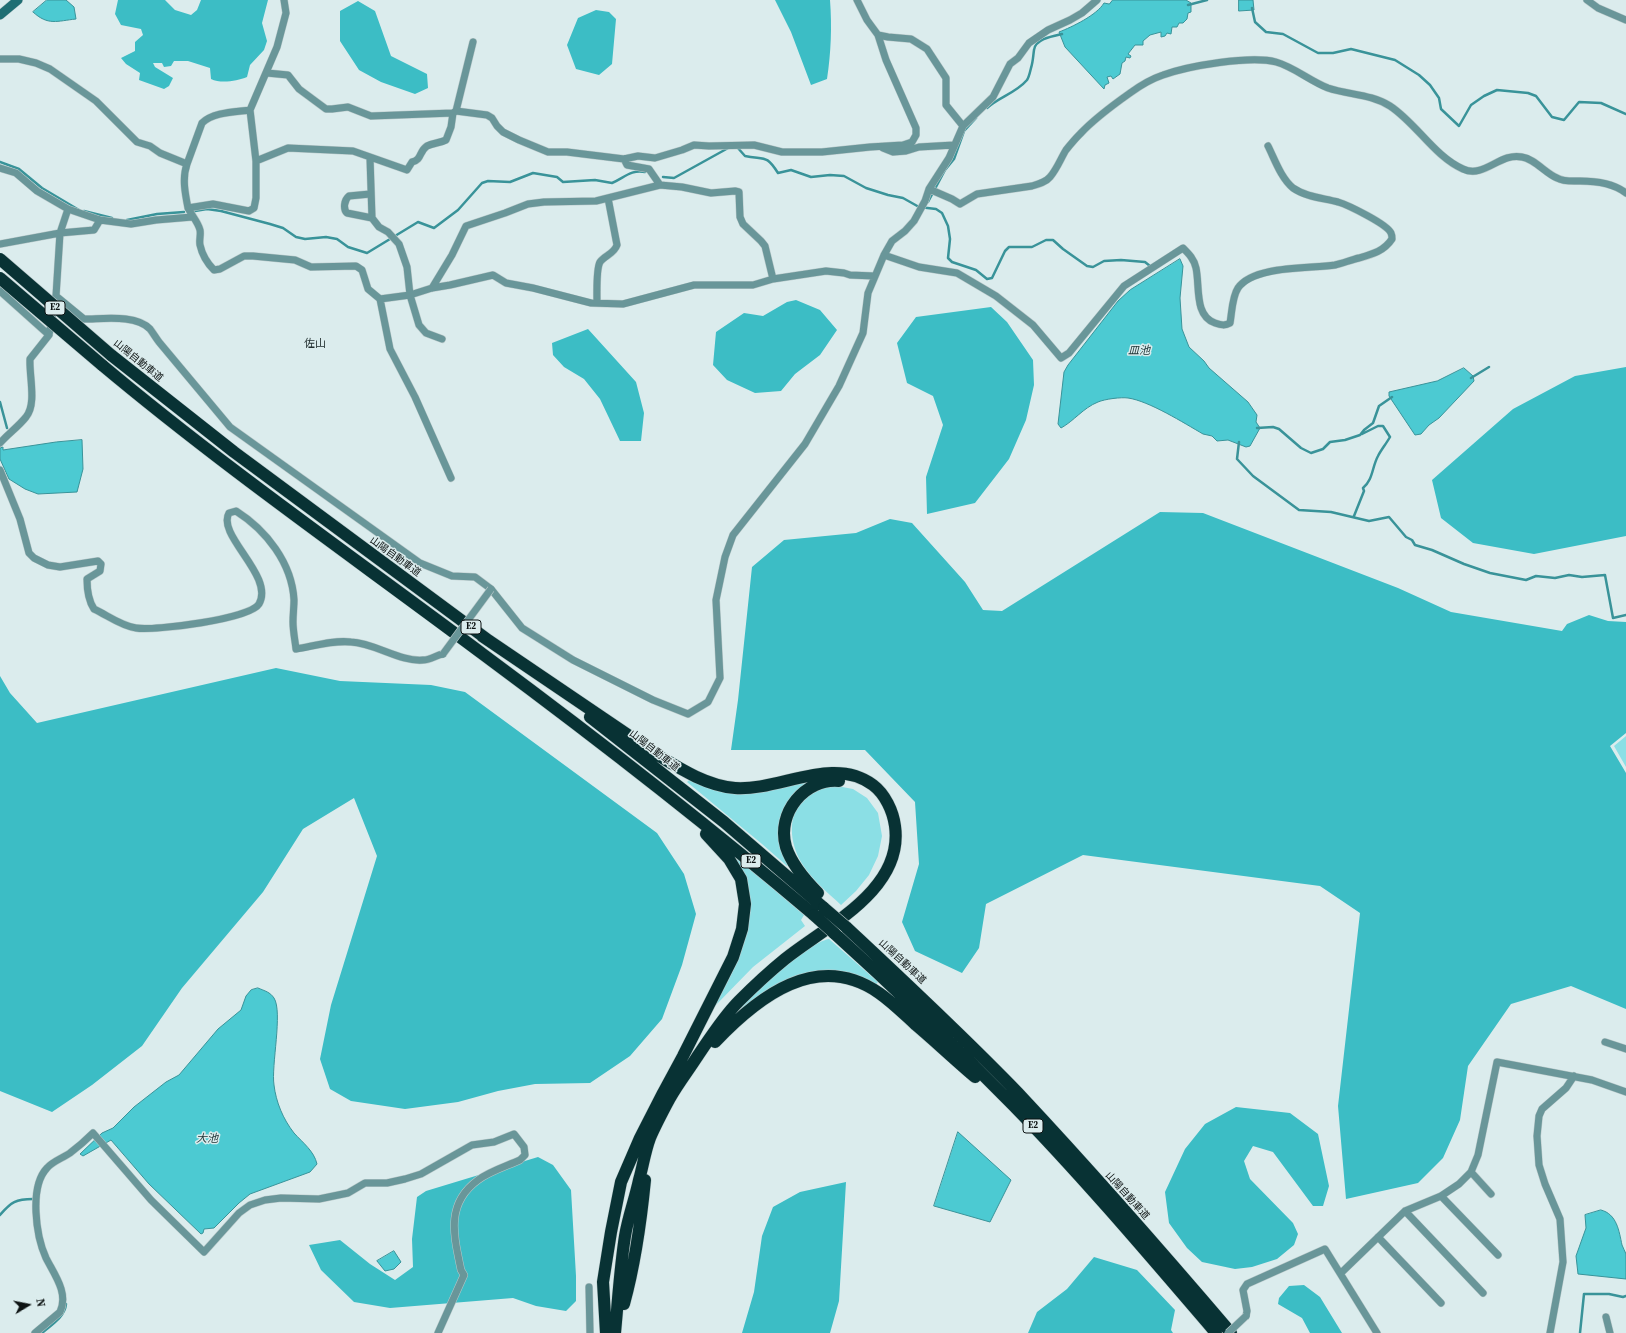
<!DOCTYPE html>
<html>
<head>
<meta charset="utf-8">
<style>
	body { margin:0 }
	#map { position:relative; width:1626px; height:1333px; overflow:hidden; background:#dbeced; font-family:"Source Serif 4",serif }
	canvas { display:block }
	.north { position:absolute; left:8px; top:1285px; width:40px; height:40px; -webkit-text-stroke:3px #dbeced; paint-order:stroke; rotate:80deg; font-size:11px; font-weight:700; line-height:16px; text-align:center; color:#0d1313 }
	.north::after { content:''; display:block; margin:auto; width:14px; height:18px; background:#0d1313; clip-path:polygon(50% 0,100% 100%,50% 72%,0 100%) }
</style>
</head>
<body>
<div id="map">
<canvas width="1626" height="1333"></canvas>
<div class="north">N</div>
</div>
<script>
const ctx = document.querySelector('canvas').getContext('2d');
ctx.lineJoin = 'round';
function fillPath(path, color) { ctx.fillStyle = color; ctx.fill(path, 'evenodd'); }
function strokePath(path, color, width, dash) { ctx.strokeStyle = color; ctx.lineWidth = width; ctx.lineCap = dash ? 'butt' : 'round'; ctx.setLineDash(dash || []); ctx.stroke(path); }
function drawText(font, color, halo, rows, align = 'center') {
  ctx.font = font + ' "Source Serif 4","Noto Sans JP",serif'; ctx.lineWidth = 3; ctx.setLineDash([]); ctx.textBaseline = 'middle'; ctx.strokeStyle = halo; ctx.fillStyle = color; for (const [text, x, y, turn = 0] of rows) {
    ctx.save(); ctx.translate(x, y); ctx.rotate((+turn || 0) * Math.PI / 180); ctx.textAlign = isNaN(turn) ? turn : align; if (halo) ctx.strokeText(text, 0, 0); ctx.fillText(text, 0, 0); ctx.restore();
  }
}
fillPath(new Path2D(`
	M 1626,736 L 1626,767 L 1614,746 Z
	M 690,779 L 708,787 L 806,780 L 808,784 L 788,803 L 789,864 L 787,866 L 762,844 L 687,782 Z
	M 837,786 L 853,789 L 867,798 L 878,813 L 882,836 L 878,856 L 869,875 L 856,891 L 841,905 C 827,892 811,879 801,862 C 790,843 787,816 803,799 C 811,790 825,788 837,786 Z
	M 735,856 L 804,915 L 801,920 L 805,926 L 753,967 L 714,1007 L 747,930 L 734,857 Z
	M 829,939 L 878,982 L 874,987 L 832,971 L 733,1017 C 750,996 804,944 829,939 Z`), '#8bdfe5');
fillPath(new Path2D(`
	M 118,0 L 165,0 L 175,10 L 191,15 L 197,10 L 201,0 L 268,0 L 262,23 L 267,41 L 264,50 L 250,65 L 247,77 C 237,81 221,84 211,79 L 210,68 L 188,61 L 174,61 L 171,66 L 164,67 L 162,63 L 153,63 L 155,67 L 173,78 L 169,86 L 164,89 L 139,80 L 140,73 L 126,64 L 121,58 L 135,51 L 135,42 L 143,35 L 141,29 L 121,25 L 115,14 Z
	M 775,0 L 830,0 C 832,27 831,52 827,79 L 811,85 L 791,32 Z
	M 358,1 L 375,11 L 391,56 L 427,74 L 428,88 L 415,94 L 381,82 L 359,70 L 340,41 L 340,11 Z
	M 596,10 L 609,12 L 616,19 L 612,64 L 599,75 L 576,69 L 567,45 L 578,18 Z
	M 796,300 L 820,310 L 837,330 L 820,355 L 795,374 L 781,391 L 755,393 L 727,380 L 713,365 L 716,332 L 744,313 L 763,316 L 787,302 Z
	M 991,307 L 1007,322 L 1033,360 L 1034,385 L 1026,420 L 1009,459 L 975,503 L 927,514 L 926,477 L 943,425 L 933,396 L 907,383 L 897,343 L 916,317 Z
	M 588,329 L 636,382 L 644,413 L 641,441 L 620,441 L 600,399 L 584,379 L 564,367 L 553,355 L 552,343 Z
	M 1626,367 L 1626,536 L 1534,554 L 1473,543 L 1441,518 L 1432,480 L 1513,409 L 1575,376 Z
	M 1160,512 L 1203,513 L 1398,588 L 1451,612 L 1562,631 L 1567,624 L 1589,615 L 1608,621 L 1626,622 L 1626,733 L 1610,746 L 1626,773 L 1626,1009 L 1571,986 L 1511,1004 L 1468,1066 L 1460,1120 L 1443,1158 L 1418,1183 L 1346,1199 L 1338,1106 L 1360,913 L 1320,886 L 1083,855 L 986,904 L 979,948 L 962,973 L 915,951 L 902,922 L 919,864 L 915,802 L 865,750 L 731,750 L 738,700 L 752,567 L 784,540 L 856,533 L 890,519 L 912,523 L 965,582 L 983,610 L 1002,611 Z
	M 276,668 L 340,681 L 431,685 L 465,692 L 657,833 L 684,874 L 696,914 L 682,965 L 662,1019 L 630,1056 L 590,1083 L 535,1084 L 498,1091 L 458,1102 L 405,1109 L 351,1101 L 330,1089 L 320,1059 L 331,1005 L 377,856 L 354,798 L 303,829 L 263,892 L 182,988 L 142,1046 L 92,1085 L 52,1112 L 0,1091 L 0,676 L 10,693 L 37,723 Z
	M 1236,1107 L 1290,1113 L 1318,1134 L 1329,1186 L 1323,1206 L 1313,1206 L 1273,1152 L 1253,1146 L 1244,1161 L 1250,1179 L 1293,1223 L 1298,1234 L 1294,1245 L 1277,1259 L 1252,1267 L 1235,1269 L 1202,1262 L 1187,1248 L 1169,1223 L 1165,1192 L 1185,1149 L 1205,1124 Z
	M 538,1157 L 553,1165 L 571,1190 L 576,1276 L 576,1301 L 566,1311 L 536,1306 L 513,1298 L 390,1308 L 354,1302 L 321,1270 L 309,1245 L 340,1240 L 370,1264 L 395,1280 L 413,1267 L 412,1239 L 417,1197 L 426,1191 Z
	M 846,1182 L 839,1301 L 830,1333 L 742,1333 L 754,1292 L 762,1236 L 773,1207 L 800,1192 Z
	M 1094,1257 L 1137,1270 L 1175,1310 L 1171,1330 L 1173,1333 L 1028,1333 L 1037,1312 L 1067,1289 Z
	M 1304,1285 L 1320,1297 L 1342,1333 L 1310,1333 L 1302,1318 L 1278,1304 L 1279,1298 L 1289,1286 Z`), '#3cbdc5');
const water = new Path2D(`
	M 47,0 L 66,0 L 74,7 L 76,19 C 57,21 48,26 33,12 Z
	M 1113,0 L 1186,0 L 1191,3 L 1191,12 L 1188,13 L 1187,19 L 1183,23 L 1179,23 L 1177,27 L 1172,27 L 1171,34 L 1167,33 L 1165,36 L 1161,37 L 1161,32 L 1150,35 L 1143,41 L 1143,45 L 1135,45 L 1128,54 L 1131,56 L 1130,58 L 1126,57 L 1125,61 L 1122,63 L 1120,74 L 1113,79 L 1111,76 L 1107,77 L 1109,83 L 1105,85 L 1104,89 L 1065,47 L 1059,32 C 1072,27 1097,15 1104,3 L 1109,4 Z
	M 1239,0 L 1253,0 L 1254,10 L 1239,11 Z
	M 1180,259 L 1183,266 L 1180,298 L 1182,329 L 1189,347 L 1204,361 L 1209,368 L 1248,402 L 1257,415 L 1256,422 L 1260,428 L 1250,446 L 1246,447 L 1228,440 L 1217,441 L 1212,436 L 1203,434 C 1184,423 1149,401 1128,398 C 1121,397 1105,399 1098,402 C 1083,408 1074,421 1061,428 L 1058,424 L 1064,372 L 1068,365 L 1118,301 L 1130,290 Z
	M 1464,368 L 1473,376 L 1474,381 L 1439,418 L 1429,425 L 1421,434 L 1415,435 L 1389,396 L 1389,392 L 1437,381 Z
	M 82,440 L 83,469 L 77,492 L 38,494 L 25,489 L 9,479 L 0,459 L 0,448 L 3,447 L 3,450 L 56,442 Z
	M 258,988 C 265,991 270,992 274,998 C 283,1012 271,1066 274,1085 C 276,1102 283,1119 294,1133 C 303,1143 314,1151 317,1164 L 310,1172 L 250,1194 L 239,1203 L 214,1228 L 204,1229 L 203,1233 L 201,1234 L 149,1184 L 111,1140 L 83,1156 L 80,1154 L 102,1133 L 113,1128 L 134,1107 L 166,1082 L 179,1075 L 218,1029 L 241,1010 L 246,996 L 251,990 Z
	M 958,1132 L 1011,1180 L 990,1222 L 934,1206 Z
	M 1601,1210 C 1617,1214 1619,1231 1622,1245 C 1623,1248 1625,1251 1626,1254 C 1626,1261 1626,1271 1626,1279 L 1578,1274 L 1576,1256 L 1586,1228 L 1585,1215 Z
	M 394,1251 L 401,1262 L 394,1269 L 385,1271 L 377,1261 Z`);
fillPath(water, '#4ccad2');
strokePath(water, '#399399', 1);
strokePath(new Path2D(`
	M 1188,5 L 1207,0
	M 1252,8 L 1255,22 L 1266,32 L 1283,34 L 1318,53 L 1333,53 L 1351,49 L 1395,60 L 1419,75 L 1430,85 L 1439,98 L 1441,109 L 1459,126 L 1471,105 L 1484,96 L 1497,90 L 1528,93 L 1536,96 L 1552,117 L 1564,120 L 1579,102 L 1601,103 L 1626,114
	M 987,108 C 999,97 1016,93 1027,80 C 1029,77 1030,72 1031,68 C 1033,62 1033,57 1034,50 C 1035,39 1053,36 1062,34
	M 737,147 L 745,156 C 765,160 766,154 778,173 L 791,170 L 811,177 L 830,175 L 844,176 L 866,188 L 888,195 L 903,198 L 919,207 L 936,209 L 942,213 L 948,226 L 950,239 L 948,258 L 952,262 L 976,270 L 987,279 L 992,278 L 1005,251 L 1009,247 L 1032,247 L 1046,240 L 1053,240 L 1063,249 L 1087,266 L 1093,267 L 1104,261 L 1121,260 L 1145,262 L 1150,266
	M 0,162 L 19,169 L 42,188 L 79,210
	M 663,177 L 674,178 L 730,147
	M 928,202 L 945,170 L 954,159 L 964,131 L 976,118
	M 84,211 L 112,218
	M 195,211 L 207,209 L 221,211 L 270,224 L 283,228 L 296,237 L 305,239 L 326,237 L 337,239 L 348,247 L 367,253 L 418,222 L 434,228 L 458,210 L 482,183 L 488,181 L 510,182 L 533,173 L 557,177 L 563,182 L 595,180 L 612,183 C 624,178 631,169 645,172
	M 127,220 L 157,214 L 184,212
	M 1471,378 L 1489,367
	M 0,402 L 7,428
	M 1257,428 L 1273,427 L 1279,429 L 1301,448 L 1311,453 L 1323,449 L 1330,442 L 1345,440 L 1360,435 L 1364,430 L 1373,423 L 1379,406 L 1392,397
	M 1239,442 L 1237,459 L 1253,476 L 1299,510 L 1331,512 L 1369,521 L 1389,517 L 1406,537 L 1412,540 L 1415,545 L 1432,550 L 1464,564 L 1490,573 L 1526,580 L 1536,576 L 1555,578 L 1569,575 L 1582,577 L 1605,575 L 1613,618 L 1626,615
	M 1354,516 L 1364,491 L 1363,488 C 1373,480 1372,467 1378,456 C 1381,450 1386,444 1390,437 L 1383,426 L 1378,426 L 1362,434
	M 0,1215 C 11,1202 16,1199 33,1199
	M 42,1333 C 51,1325 65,1317 66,1304
	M 1580,1333 L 1584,1294 L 1609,1294 L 1623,1297 L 1626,1296`), '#399399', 2.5);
const minor = new Path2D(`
	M 284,0 L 286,13 L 277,47 L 250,110 L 256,161 L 256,198 L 254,208 L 249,211 L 213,204 L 188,208 C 192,216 198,222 200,230 C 201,235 199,240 200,245 C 202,254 208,264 214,270 L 220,269 L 244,256 L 253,256 L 295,260 L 311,267 L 356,266 L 362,270 L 368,289 L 380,299 L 390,349 L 415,397 L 451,478
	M 857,0 L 867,20 L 878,35 L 888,37 L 911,39 L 927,49 L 946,78 L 946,105 L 963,126
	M 1587,0 L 1598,8 L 1626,20
	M 0,59 L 19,59 L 36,63 L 50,69 L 96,101 L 137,142 L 150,146 L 160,153 L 187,164 C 182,178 185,193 188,208
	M 267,73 L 288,75 L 299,89 L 326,109 L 332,109 L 348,107 L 371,116 L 453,113 L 456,111 L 487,115 L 492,118 L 497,126 L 503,132 L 519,140 L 548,152 L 567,152 L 624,159 L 638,156 L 655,158 L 682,150 L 694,145 L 709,146 L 754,145 L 782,152 L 822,152 L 870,147 L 903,145 L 912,142 L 916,135 L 916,128 L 886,60 L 878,35
	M 456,111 L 473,42
	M 883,148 L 893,152 L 906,151 L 919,147 L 954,145
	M 370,158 L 372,218 L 379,227 L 388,232 L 399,244 L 407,267 L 410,295 L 419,325 L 426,333 L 442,339
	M 256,161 L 288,148 L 353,151 L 407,170 L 412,162 C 422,160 419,151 427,146 C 433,143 440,143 446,140 L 451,127 L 453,113
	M 187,164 L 202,123 C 213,112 235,112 250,110
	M 0,168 L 16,173 L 37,191 L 68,209 L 100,220 L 131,224 L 156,220 L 192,217
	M 660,185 L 682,187 L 711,193 L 735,191 L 739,192 L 740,217 L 743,224 L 761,241 L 765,246 L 773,279
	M 929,189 L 952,199 L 960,204 L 977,194 L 1032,186 C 1039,184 1046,182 1050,177 C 1057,169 1061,158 1066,150 C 1070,145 1075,139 1080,134 C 1094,119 1113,105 1130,93 C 1141,85 1151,79 1163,75 C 1188,66 1251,55 1276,62 C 1294,67 1310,81 1328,88 C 1349,95 1371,94 1390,106 C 1416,123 1435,157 1463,169 C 1484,179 1500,152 1522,157 C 1535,159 1545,173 1557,178 C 1564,182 1573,181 1580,181 C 1597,181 1613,183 1626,193
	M 370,194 L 349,196 C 344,200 343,209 347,213 L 372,218
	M 0,244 L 60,233 L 94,230 L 100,220
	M 884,255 L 919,267 L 957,273 L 996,296 L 1033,325 L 1061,358 L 1069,353 L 1124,286 L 1183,248 C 1189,254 1194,259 1196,268 C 1200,286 1194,316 1215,323 C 1221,325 1225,326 1230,323 C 1232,312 1232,297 1238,288 C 1254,265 1311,269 1335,265 C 1343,263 1351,260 1359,258 C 1373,254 1384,251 1392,239 C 1392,237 1392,235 1391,233 C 1387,224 1348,205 1338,202 C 1323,198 1306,197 1293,188 C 1281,178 1275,160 1268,146
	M 432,288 L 452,255 L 466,226 L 505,213 L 528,204 L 544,202 L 596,201 L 660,185 L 649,169 L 627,165 L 624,159
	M 0,291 L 49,335
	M 56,296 L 84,319 C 103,319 136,314 150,329 C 153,333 156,338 159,342 L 230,427 L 420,563 L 452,576 L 475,577 L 491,589 L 522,628 L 573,660 L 653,700 L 688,714 L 708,702 L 720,678 L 716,600 L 725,557 L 733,535 L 805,444 L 839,386 L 863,333 L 868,293 L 884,255 L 892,241 L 905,231 L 914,221 L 925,201 L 929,189 L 949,158 L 963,126 L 993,97 L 1010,64 L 1018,58 L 1029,43 L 1048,30 L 1070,20 L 1082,13 L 1097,0
	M 380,299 L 410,295 L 432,288 L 450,285 L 493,275 L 506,283 L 533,288 L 591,303 L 623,304 L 694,285 L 753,285 L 773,279 L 826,271 L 844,273 L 850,275 L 874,276
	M 597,303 C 597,294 596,269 600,262 C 605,255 614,254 617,245 L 608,198
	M 0,443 C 8,434 19,426 26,417 C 37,404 29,376 30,359 L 49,335 L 56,296 L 60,233 L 68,209
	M 0,470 L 20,519 L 29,553 L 34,558 L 48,565 L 60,567 L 98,561 L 101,564 L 100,571 L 87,579 C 87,590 88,600 94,609 C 107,615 121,626 136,628 C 155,631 250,619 259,604 C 275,576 216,535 229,513 L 236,511 C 266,530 292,563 294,600 C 294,607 293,614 293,622 C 293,631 295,640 296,649 C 314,646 333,640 351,642 C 375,643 400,662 423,660 C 431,660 436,655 443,654
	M 1605,1042 L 1626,1049
	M 1471,1172 L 1491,1194
	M 1441,1196 L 1498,1255
	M 1405,1211 L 1483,1293
	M 1378,1237 L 1441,1303
	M 1341,1273 L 1405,1211 L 1441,1196 L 1459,1184 L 1471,1172 L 1478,1155 L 1497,1062 L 1592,1080 L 1626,1092
	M 589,1287 L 590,1333
	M 1246,1316 L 1247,1311 L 1243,1290 L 1247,1284 L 1325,1249 L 1377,1333
	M 1606,1317 L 1610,1333
	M 35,1333 L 60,1312 C 69,1293 54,1274 46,1258 C 36,1236 29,1187 47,1168 C 53,1161 63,1158 70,1153 C 78,1147 86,1140 93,1133 L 151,1200 L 204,1252 L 239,1213 L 250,1205 L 265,1200 L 281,1198 L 319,1199 L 348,1193 L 365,1183 L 387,1183 L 405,1179 L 421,1174 L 472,1145 L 494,1142 L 514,1134 L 524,1147 L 525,1155 L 520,1160 C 507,1166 490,1171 478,1180 C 445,1204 454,1236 461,1270 L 464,1275 L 438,1333
	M 1550,1333 L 1563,1262 L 1560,1219 L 1545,1184 L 1539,1165 L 1537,1136 L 1539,1116 L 1542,1109 L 1566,1088 L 1574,1076`);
const secondary = new Path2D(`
	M 0,15 L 18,0`);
const motorway = new Path2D(`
	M 111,355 L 234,452 L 488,640
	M 102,365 C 225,468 356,559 484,655 C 596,738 707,824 814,915
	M 482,636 L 659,756 C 682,770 708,786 735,788 C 780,791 833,755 873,785 C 885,794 893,811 895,826 C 904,890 826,926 785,959 C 769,972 754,986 739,1001 C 723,1017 710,1038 697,1057 C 688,1071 678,1084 670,1098 C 663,1111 656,1124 650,1138 C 645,1151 643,1166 639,1180 C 635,1199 628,1217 625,1236 C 620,1268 618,1301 615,1333
	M 590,717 L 724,822 L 824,908
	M 818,893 C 805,880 792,865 786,847 C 776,813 805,778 839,781
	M 846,927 C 904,981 963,1036 1018,1093 C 1091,1171 1162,1252 1231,1333
	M 834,933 C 896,989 955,1046 1013,1105 C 1084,1178 1150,1256 1216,1333
	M 715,1042 C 758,997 817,950 879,993 C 892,1002 904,1014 916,1025 C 936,1042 955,1060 975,1077
	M 624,1304 C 635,1264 641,1221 645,1180
	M 606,1333 L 603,1282 L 611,1232 L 621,1182 L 640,1138 L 663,1093 L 683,1056 L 733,957 L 742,929 L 745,904 L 741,879 L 729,859 L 706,834`);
strokePath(minor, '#bac9ca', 8);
strokePath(secondary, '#bac9ca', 10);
strokePath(motorway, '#bac9ca', 13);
strokePath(minor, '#699699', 7);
strokePath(secondary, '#1e6e73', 9);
strokePath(motorway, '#083234', 12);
const minorBridge = new Path2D(`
	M 443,654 L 491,589
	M 1228,1333 L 1246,1316`);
const motorwayBridge = new Path2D(`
	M 0,259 L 111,355
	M 0,278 L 102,365
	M 824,908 L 846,927
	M 814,915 L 834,933`);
strokePath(minorBridge, '#bac9ca', 8, []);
strokePath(motorwayBridge, '#bac9ca', 13, []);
strokePath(minorBridge, '#699699', 7);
strokePath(motorwayBridge, '#083234', 12);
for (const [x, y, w] of [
	[55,308,20],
	[471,627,20],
	[751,861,20],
	[1033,1126,20]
]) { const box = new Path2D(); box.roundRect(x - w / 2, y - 7, w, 14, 3); ctx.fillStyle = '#dbeced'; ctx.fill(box); strokePath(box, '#0d1313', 1); }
drawText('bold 9px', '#0d1313', null, [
	["E2",55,308],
	["E2",471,627],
	["E2",751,861],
	["E2",1033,1126]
]);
drawText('10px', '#0d1313', '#dbeced', [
	["山陽自動車道",138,361,39],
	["山陽自動車道",395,557,36],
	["山陽自動車道",654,751,38],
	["山陽自動車道",902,962,43],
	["山陽自動車道",1127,1196,48]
]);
drawText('11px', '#222f30', '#dbeced', [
	["佐山",315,344]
]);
drawText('italic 11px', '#1b3133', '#dbeced', [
	["皿池",1139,351],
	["大池",207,1139]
]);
</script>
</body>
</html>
